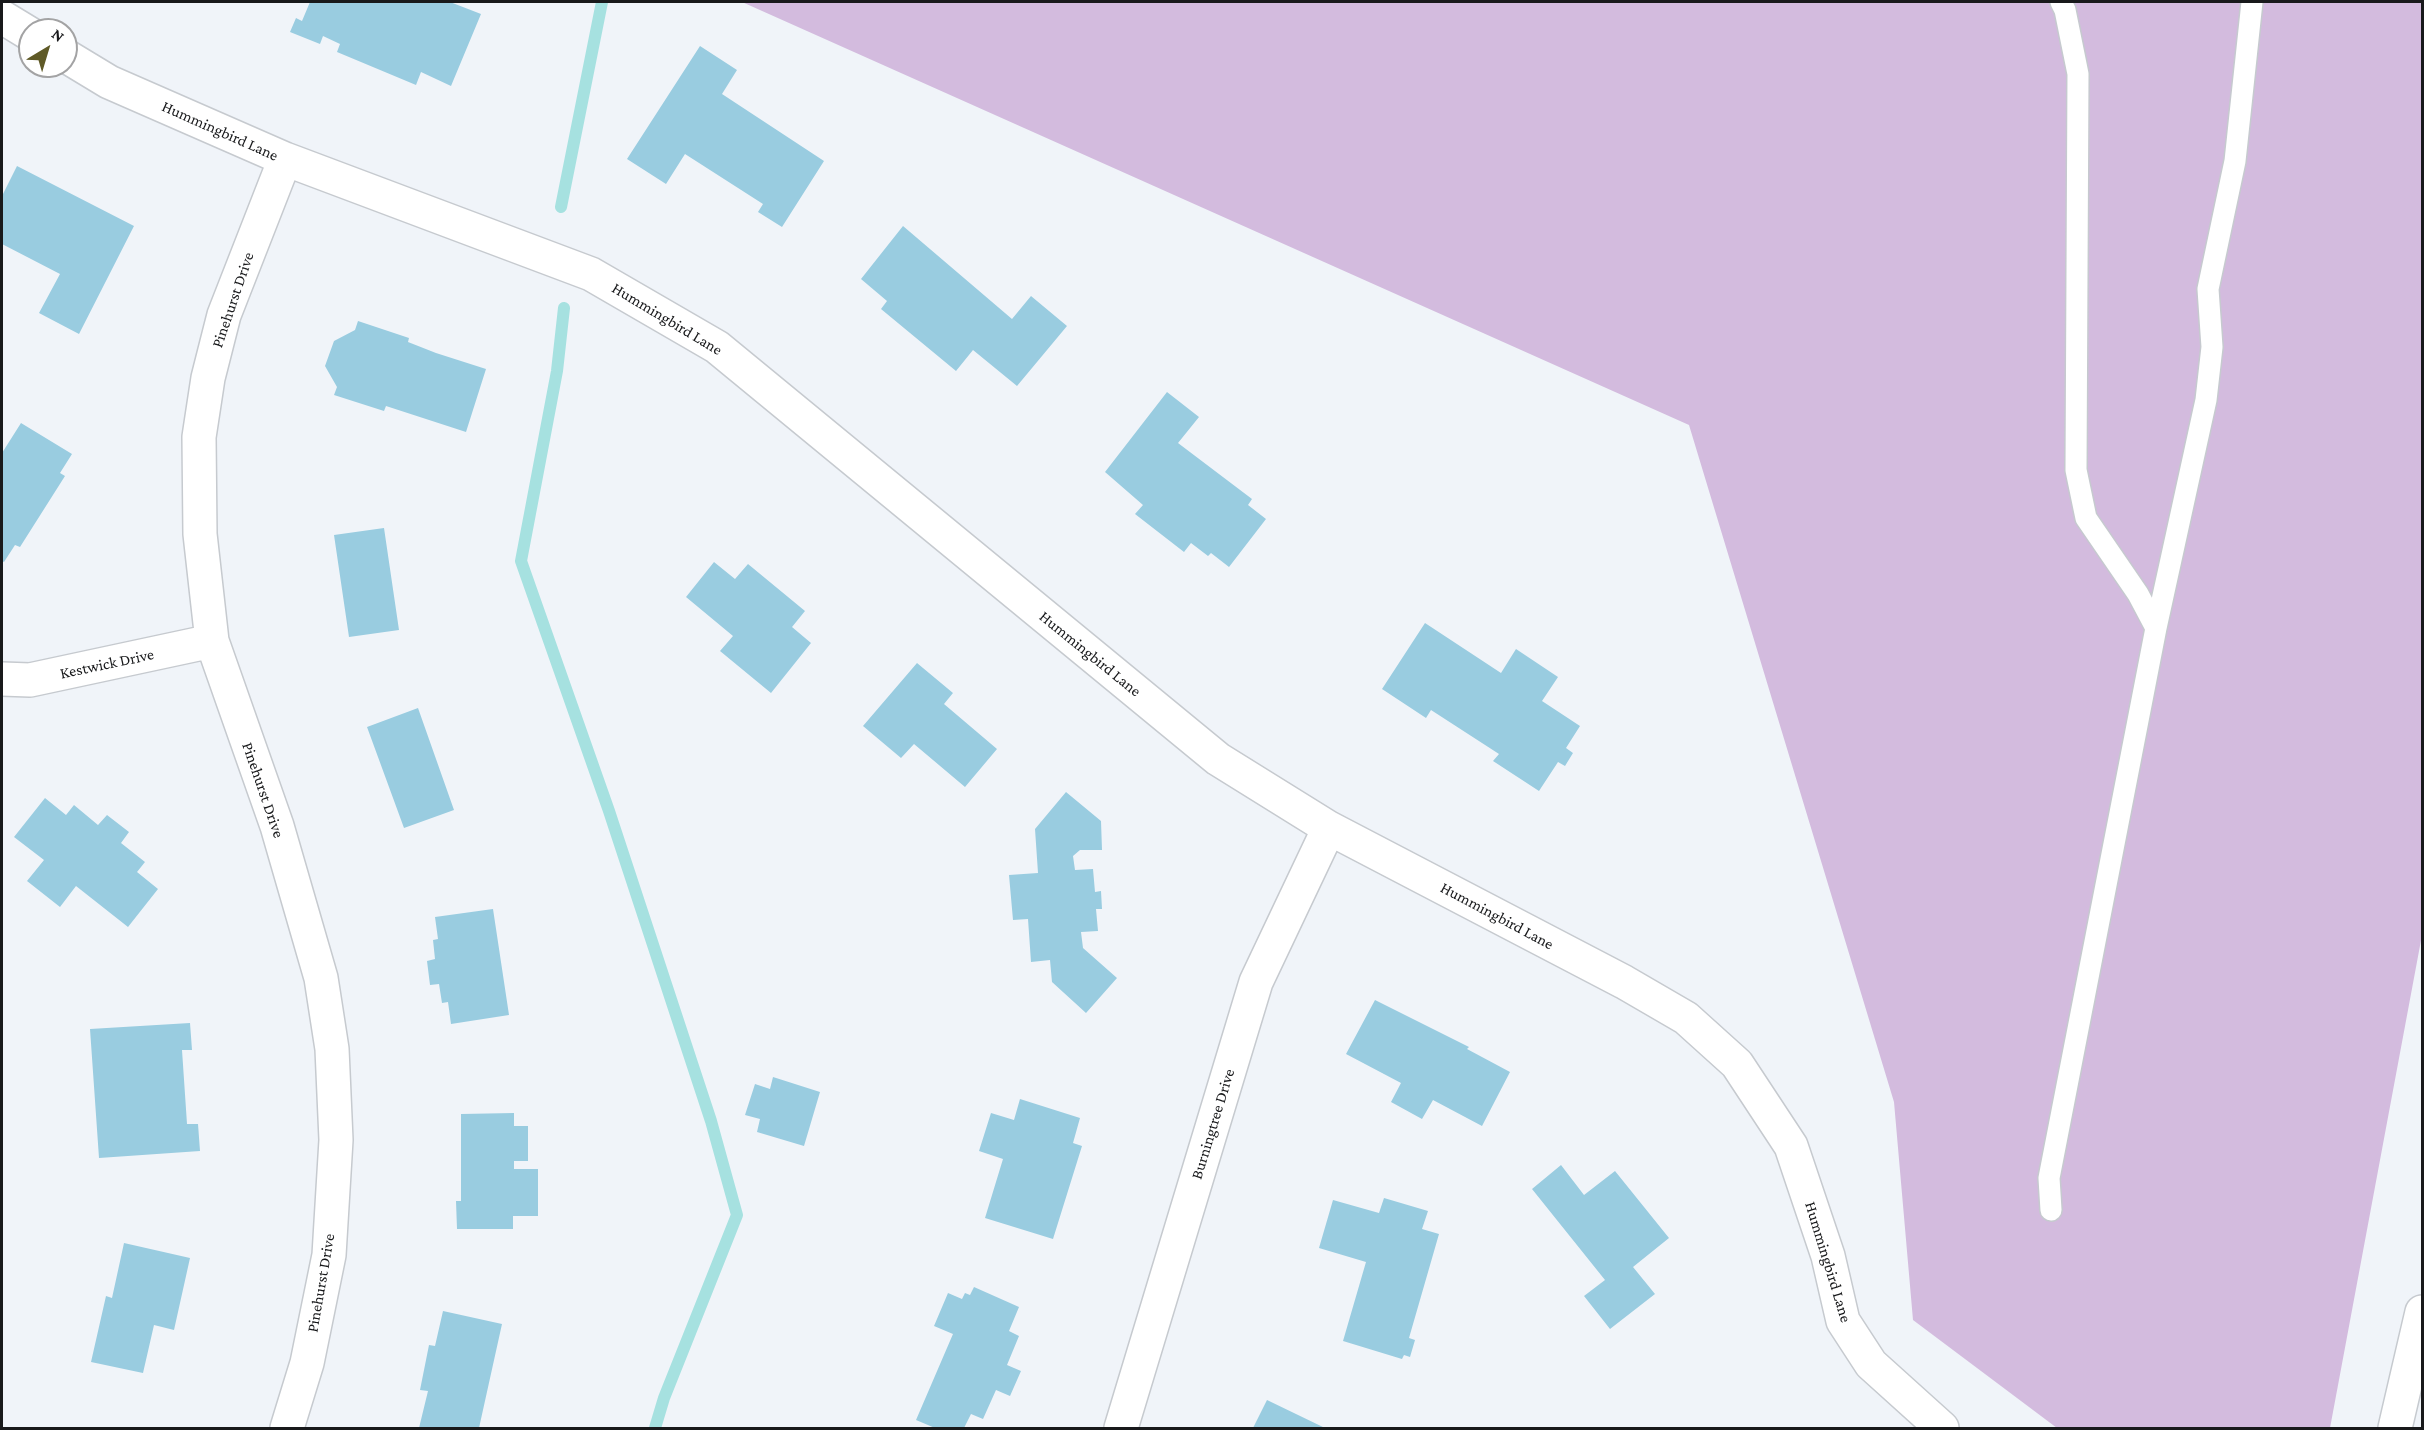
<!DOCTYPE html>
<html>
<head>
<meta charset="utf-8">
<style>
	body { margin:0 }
	#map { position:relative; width:2424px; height:1430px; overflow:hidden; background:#f0f4f9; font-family:"Crimson Pro",serif }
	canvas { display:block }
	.frame { position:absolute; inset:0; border:3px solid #18191b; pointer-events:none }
	.north { position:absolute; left:18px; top:18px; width:60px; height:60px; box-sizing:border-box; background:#fff; border:2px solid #a3a3a4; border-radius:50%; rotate:38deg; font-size:16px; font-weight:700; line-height:24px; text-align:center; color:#18191b }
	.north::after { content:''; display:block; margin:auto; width:21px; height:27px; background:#5f5a27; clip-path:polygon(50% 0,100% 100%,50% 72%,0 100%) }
</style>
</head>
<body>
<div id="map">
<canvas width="2424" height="1430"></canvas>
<div class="frame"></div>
<div class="north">N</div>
</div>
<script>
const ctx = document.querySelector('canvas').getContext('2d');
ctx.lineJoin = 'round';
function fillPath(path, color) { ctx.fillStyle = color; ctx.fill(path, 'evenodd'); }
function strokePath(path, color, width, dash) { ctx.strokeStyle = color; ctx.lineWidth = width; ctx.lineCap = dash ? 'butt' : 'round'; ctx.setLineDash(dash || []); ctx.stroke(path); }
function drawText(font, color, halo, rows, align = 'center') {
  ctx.font = font + ' "Crimson Pro",serif'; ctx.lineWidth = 4.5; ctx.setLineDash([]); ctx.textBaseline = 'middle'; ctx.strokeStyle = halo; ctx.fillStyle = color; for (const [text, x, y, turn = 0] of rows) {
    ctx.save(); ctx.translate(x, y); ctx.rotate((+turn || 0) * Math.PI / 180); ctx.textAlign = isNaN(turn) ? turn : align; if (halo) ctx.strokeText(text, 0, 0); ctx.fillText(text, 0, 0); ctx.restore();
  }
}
fillPath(new Path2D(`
	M 742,2 L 2422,2 L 2422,935 L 2330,1428 L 2057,1428 L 1913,1320 L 1894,1102 L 1689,425 Z`), '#d3bbde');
strokePath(new Path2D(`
	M 561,207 L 602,2
	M 564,308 L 557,371 L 521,561 L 609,811 L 711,1121 L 737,1215 L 664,1398 L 655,1428`), '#a6e1e0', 12);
fillPath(new Path2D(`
	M 310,2 L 450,2 L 481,14 L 451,86 L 421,72 L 416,85 L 337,52 L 340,44 L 323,36 L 320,44 L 290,32 L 296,18 L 302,21 Z
	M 700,46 L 737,70 L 722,94 L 824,161 L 782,227 L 758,212 L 763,204 L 685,154 L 666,184 L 627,159 Z
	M 17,166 L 134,226 L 79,334 L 39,313 L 60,274 L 2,244 L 2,196 Z
	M 903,226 L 1012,319 L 1031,296 L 1067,326 L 1017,386 L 973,350 L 956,371 L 881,309 L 887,301 L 861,279 Z
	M 358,321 L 409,338 L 408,342 L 436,353 L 486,369 L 466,432 L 386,406 L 384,411 L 334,395 L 337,387 L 325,366 L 334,341 L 355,330 Z
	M 1167,392 L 1199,417 L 1178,443 L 1252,499 L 1248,505 L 1266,519 L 1229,567 L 1211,553 L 1208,556 L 1191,543 L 1184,552 L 1135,514 L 1143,505 L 1105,472 Z
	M 21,423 L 72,454 L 60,473 L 65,476 L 20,547 L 15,545 L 4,562 L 2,561 L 2,453 Z
	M 384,528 L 399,630 L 349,637 L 334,535 Z
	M 714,562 L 735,579 L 748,564 L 805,611 L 792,627 L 811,643 L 771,693 L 720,651 L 733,636 L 686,597 Z
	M 1425,623 L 1501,673 L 1516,649 L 1558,677 L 1542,701 L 1580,726 L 1566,748 L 1573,753 L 1565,766 L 1558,762 L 1539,791 L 1493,761 L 1499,754 L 1431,710 L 1426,718 L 1382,689 Z
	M 917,663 L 953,693 L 944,704 L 997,749 L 965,787 L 914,744 L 901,758 L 863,726 Z
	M 418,708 L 454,810 L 404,828 L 367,727 Z
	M 1066,792 L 1101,821 L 1102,850 L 1080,850 L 1073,856 L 1075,870 L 1093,869 L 1095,892 L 1101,891 L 1102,909 L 1096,909 L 1098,931 L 1081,932 L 1083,948 L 1117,978 L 1086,1013 L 1052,982 L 1050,960 L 1031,962 L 1028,919 L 1013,920 L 1009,875 L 1038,873 L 1035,829 Z
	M 45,798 L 66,815 L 74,805 L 98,825 L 107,815 L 129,832 L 121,843 L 145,862 L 137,872 L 158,889 L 128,927 L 76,886 L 60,907 L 27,881 L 44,860 L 14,837 Z
	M 493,909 L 509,1015 L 451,1024 L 448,1002 L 442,1003 L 439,984 L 430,985 L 427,961 L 435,959 L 433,940 L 438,939 L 435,917 Z
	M 1375,1000 L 1469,1047 L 1467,1049 L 1510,1072 L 1482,1126 L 1433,1100 L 1422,1119 L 1391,1102 L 1401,1083 L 1346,1054 Z
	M 190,1023 L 192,1050 L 182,1050 L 187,1124 L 198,1124 L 200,1151 L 99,1158 L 90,1029 Z
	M 773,1077 L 820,1092 L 804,1146 L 757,1132 L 760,1119 L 745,1115 L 755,1084 L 770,1089 Z
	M 1020,1099 L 1080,1118 L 1073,1143 L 1082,1146 L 1053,1239 L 985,1218 L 1003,1159 L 979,1151 L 991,1113 L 1014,1120 Z
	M 514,1113 L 514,1126 L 528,1126 L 528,1161 L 514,1161 L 514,1169 L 538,1169 L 538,1216 L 513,1216 L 513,1229 L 457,1229 L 456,1201 L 461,1201 L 461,1114 Z
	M 1561,1165 L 1584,1195 L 1615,1171 L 1669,1238 L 1633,1267 L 1655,1294 L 1610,1329 L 1584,1296 L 1605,1280 L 1532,1189 Z
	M 1384,1198 L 1428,1211 L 1422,1229 L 1439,1234 L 1409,1338 L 1415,1340 L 1410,1357 L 1404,1355 L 1402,1359 L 1343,1341 L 1366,1262 L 1319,1248 L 1333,1200 L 1379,1213 Z
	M 124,1243 L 190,1258 L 174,1330 L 154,1325 L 143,1373 L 91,1362 L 106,1296 L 112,1298 Z
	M 974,1287 L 1019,1307 L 1009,1331 L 1019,1336 L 1007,1365 L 1021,1371 L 1010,1396 L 996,1390 L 983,1419 L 971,1414 L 964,1428 L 935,1428 L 916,1420 L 953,1334 L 934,1326 L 948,1293 L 962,1299 L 965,1293 L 970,1295 Z
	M 443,1311 L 502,1324 L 479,1428 L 419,1428 L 428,1391 L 420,1390 L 429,1345 L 435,1346 Z
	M 1267,1400 L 1325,1428 L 1253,1428 Z`), '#99cce0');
const lane = new Path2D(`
	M 2061,2 L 2065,10 L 2078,74 L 2076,470 L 2086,518 L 2138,594 L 2156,628
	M 2051,1210 L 2049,1178 L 2156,628 L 2206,400 L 2212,347 L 2208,289 L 2235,161 L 2252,2`);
const street = new Path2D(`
	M 2,17 L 30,34
	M 66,56 L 109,82 L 285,159 L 591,274 L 717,347 L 1218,759 L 1329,828 L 1624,982 L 1686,1018 L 1737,1064 L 1791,1146 L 1828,1256 L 1843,1321 L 1871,1364 L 1942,1428
	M 285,159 L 224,315 L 208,378 L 199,437 L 200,534 L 212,641 L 277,826 L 321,978 L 332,1049 L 336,1140 L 329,1255 L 307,1363 L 287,1428
	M 2,679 L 30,680 L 212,641
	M 1121,1428 L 1256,982 L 1329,828
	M 2395,1428 L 2422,1312`);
strokePath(lane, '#c6cacf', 24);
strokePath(street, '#c6cacf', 36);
strokePath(lane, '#fff', 21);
strokePath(street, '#fff', 33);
drawText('16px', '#18191b', '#fff', [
	["Hummingbird Lane",220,131,24],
	["Pinehurst Drive",233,300,-71],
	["Hummingbird Lane",667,319,31],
	["Hummingbird Lane",1090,654,39],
	["Kestwick Drive",107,664,-12],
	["Pinehurst Drive",263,790,71],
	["Hummingbird Lane",1497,916,28],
	["Burningtree Drive",1213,1124,-73],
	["Hummingbird Lane",1828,1262,73],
	["Pinehurst Drive",321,1283,-80]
]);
</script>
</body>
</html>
